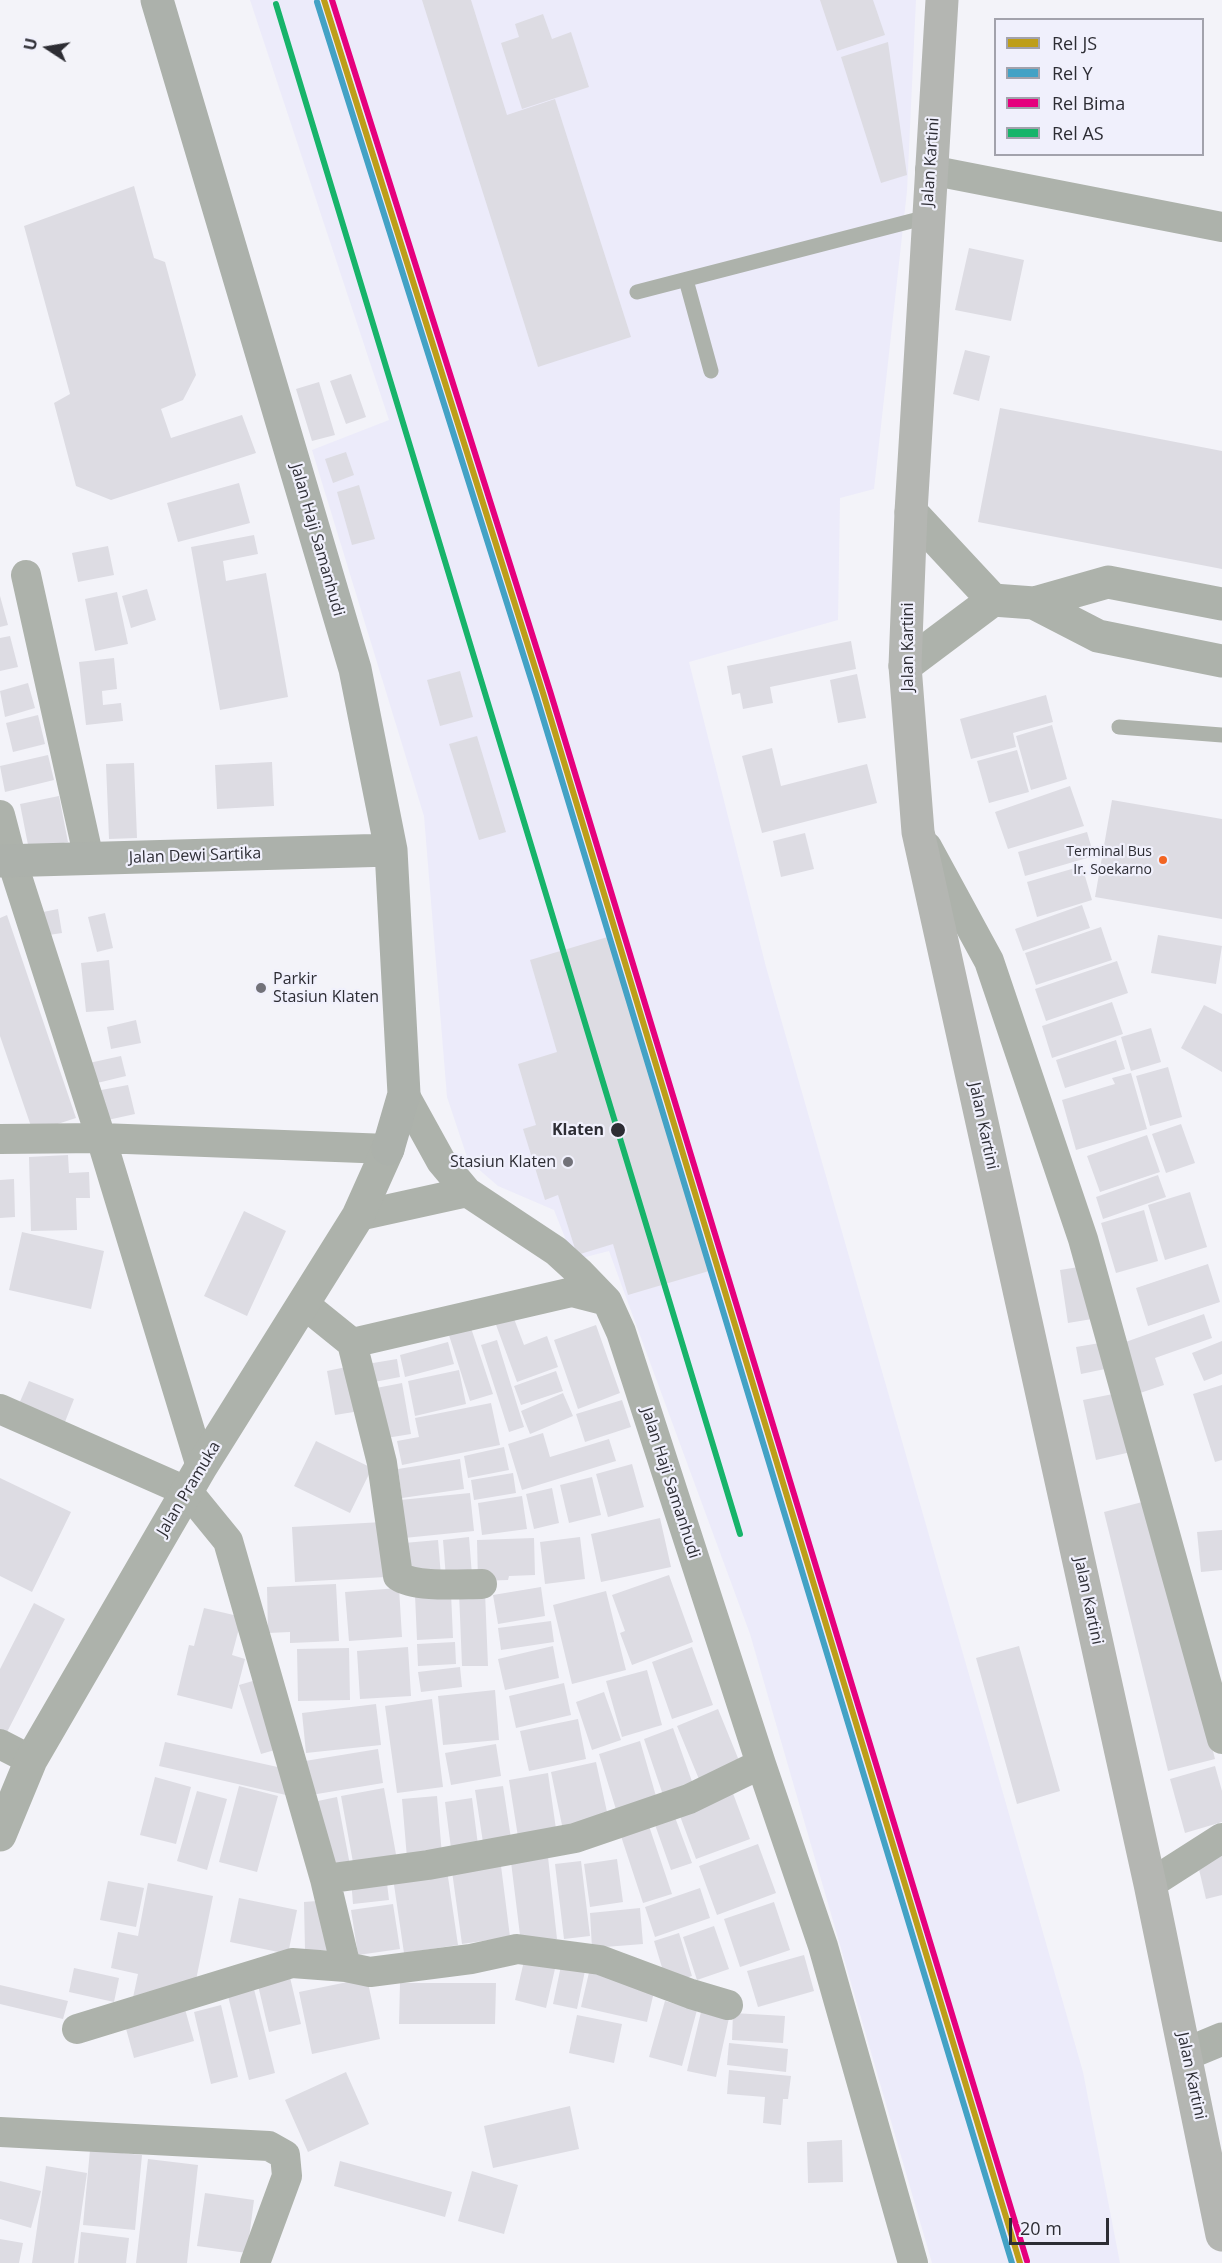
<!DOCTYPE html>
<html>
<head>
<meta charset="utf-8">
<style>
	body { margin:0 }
	#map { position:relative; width:1222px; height:2263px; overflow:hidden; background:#f3f3f9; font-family:"Open Sans",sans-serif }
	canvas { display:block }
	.legend { position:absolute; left:994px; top:18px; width:210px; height:138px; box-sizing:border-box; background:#f0f0fc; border:2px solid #a2a2ac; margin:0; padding:8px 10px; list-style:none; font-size:18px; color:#2d2d34 }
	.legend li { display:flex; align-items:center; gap:12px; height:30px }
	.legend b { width:30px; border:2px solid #a2a2ac }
	.north { position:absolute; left:18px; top:18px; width:60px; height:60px; -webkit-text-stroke:4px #f0f0fc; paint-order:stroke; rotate:282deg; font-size:16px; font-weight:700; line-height:24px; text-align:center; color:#2d2d34 }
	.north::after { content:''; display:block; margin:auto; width:21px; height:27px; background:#2d2d34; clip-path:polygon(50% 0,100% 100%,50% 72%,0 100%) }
	.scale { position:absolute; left:1009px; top:2218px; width:100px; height:27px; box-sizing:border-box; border:3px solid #2d2d34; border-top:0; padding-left:8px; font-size:18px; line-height:21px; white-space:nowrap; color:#2d2d34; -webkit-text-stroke:4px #f0f0fc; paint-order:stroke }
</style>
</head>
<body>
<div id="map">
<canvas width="1222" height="2263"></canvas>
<ul class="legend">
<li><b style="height:8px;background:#be9e19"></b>Rel JS</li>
<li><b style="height:8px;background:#43a2c5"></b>Rel Y</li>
<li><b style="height:8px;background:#e5007d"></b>Rel Bima</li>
<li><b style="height:8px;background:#17b46a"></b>Rel AS</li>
</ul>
<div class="north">U</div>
<div class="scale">20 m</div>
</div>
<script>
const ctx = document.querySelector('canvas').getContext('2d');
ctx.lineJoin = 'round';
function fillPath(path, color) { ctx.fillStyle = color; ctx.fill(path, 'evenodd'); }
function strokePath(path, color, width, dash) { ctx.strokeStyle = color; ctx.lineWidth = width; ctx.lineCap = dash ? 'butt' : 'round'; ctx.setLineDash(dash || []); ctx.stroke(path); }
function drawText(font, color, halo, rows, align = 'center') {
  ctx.font = font + ' "Open Sans",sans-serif'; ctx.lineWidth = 4.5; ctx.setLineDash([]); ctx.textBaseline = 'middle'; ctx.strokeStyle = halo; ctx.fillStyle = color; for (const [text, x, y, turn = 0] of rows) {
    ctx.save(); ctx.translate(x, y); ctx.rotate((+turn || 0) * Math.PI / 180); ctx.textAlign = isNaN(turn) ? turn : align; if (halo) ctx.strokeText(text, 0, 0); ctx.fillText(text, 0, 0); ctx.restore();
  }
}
fillPath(new Path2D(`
	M 250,0 L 916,0 L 907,191 L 874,489 L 840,498 L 838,620 L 689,662 L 766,967 L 1083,2072 L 1120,2263 L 932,2263 L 750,1634 L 609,1251 L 574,1260 L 554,1210 L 498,1186 L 468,1160 L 447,1097 L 424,816 L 312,450 L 389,420 Z`), '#ecebfa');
fillPath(new Path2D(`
	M 422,0 L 471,0 L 507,115 L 555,99 L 631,337 L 538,367 Z
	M 820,0 L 873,0 L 885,35 L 837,51 Z
	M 543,14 L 552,39 L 571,32 L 589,87 L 522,109 L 501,43 L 519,37 L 515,24 Z
	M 888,42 L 907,175 L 881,183 L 841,57 Z
	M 134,186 L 154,258 L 165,262 L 196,375 L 183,400 L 161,409 L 171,438 L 242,415 L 256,453 L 111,500 L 76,486 L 54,403 L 70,394 L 24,226 Z
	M 969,248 L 1024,260 L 1011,321 L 955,310 Z
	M 965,350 L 990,356 L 979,401 L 953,394 Z
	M 351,374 L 366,417 L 346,424 L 330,381 Z
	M 319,382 L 335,435 L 312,441 L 296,389 Z
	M 1000,408 L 1222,451 L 1222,569 L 978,522 Z
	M 346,452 L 354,475 L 333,483 L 325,459 Z
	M 239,483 L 250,523 L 178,542 L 167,503 Z
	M 359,485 L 375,539 L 352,545 L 337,492 Z
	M 254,535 L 258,554 L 223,561 L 226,581 L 266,573 L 288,697 L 220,710 L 191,547 Z
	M 108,546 L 114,575 L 78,582 L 72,553 Z
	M 147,589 L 156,620 L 131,628 L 122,596 Z
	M 117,592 L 128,644 L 95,651 L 85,599 Z
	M 0,596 L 8,625 L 0,627 Z
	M 10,636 L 18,667 L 0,671 L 0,638 Z
	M 851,641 L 856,669 L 770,687 L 773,703 L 743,709 L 740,693 L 732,695 L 727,666 Z
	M 114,658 L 117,689 L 102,691 L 103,705 L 121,703 L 123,721 L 86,725 L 79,662 Z
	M 460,671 L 473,717 L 440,726 L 427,680 Z
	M 857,674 L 866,718 L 838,723 L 830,680 Z
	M 28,683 L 35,708 L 5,717 L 0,691 Z
	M 1046,695 L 1053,722 L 1013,733 L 1016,747 L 971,759 L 960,719 Z
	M 38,715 L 45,744 L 13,752 L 6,723 Z
	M 1052,725 L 1067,779 L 1031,790 L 1016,736 Z
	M 477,736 L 506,832 L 479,840 L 449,744 Z
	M 772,748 L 781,786 L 867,764 L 877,803 L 762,833 L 742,756 Z
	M 1017,750 L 1029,792 L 989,803 L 977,761 Z
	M 48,755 L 54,780 L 5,792 L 0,766 Z
	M 272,762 L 274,806 L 217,809 L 215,765 Z
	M 134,763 L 137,838 L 109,839 L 106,764 Z
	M 1070,786 L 1084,826 L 1008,849 L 995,812 Z
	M 59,796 L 68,842 L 29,850 L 20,804 Z
	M 1112,800 L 1222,819 L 1222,919 L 1095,897 Z
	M 1087,832 L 1094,856 L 1025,876 L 1018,852 Z
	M 805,833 L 814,869 L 781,877 L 773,841 Z
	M 1082,866 L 1092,900 L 1037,917 L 1027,882 Z
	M 1082,905 L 1090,928 L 1023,951 L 1015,929 Z
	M 58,909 L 62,933 L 42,936 L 38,913 Z
	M 105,913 L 113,948 L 97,952 L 88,917 Z
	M 7,915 L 76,1118 L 33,1132 L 0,1036 L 0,918 Z
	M 1101,927 L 1112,960 L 1036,985 L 1025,953 Z
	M 1158,935 L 1222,946 L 1216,984 L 1151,973 Z
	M 611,936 L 709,1271 L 628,1295 L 613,1244 L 577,1255 L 558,1195 L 545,1200 L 523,1129 L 536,1125 L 518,1064 L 557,1052 L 530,960 Z
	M 109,960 L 114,1010 L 86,1012 L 81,963 Z
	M 1117,961 L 1128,993 L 1046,1021 L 1035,989 Z
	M 1112,1002 L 1123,1034 L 1052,1058 L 1042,1026 Z
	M 1204,1005 L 1222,1014 L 1222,1072 L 1181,1048 Z
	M 136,1020 L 141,1043 L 111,1049 L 107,1027 Z
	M 1151,1028 L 1161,1062 L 1131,1071 L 1121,1037 Z
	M 1116,1040 L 1125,1069 L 1065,1088 L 1056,1060 Z
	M 121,1056 L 126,1076 L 93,1084 L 89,1063 Z
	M 1168,1067 L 1182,1117 L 1150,1126 L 1136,1076 Z
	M 1131,1073 L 1147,1129 L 1076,1150 L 1062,1100 L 1115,1084 L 1112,1078 Z
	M 128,1085 L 135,1114 L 103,1121 L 96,1091 Z
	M 1181,1124 L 1195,1163 L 1166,1173 L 1152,1134 Z
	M 1147,1135 L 1160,1172 L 1100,1192 L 1087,1156 Z
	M 68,1155 L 69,1173 L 89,1172 L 90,1198 L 76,1198 L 77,1230 L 31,1231 L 29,1157 Z
	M 1158,1175 L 1166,1197 L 1103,1219 L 1096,1197 Z
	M 14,1179 L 15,1217 L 0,1218 L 0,1180 Z
	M 1190,1192 L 1207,1247 L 1165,1260 L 1148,1205 Z
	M 1144,1210 L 1158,1261 L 1116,1273 L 1101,1223 Z
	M 244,1211 L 286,1231 L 247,1316 L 204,1296 Z
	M 22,1232 L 104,1251 L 91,1309 L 9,1290 Z
	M 1208,1264 L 1220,1302 L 1148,1326 L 1136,1288 Z
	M 1085,1266 L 1092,1319 L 1068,1323 L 1060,1270 Z
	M 1204,1314 L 1212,1338 L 1155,1358 L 1164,1385 L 1137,1394 L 1120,1344 Z
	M 513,1316 L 524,1345 L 547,1336 L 558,1367 L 517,1382 L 495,1322 Z
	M 469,1322 L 493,1394 L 470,1401 L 447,1329 Z
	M 596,1325 L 620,1393 L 578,1409 L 554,1340 Z
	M 497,1340 L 524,1427 L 509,1432 L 481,1345 Z
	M 1222,1341 L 1222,1374 L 1204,1381 L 1192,1353 Z
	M 448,1342 L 454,1364 L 405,1377 L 400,1355 Z
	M 1100,1343 L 1105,1369 L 1081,1374 L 1076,1347 Z
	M 397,1359 L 400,1377 L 364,1384 L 361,1365 Z
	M 351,1366 L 360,1411 L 335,1415 L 327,1371 Z
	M 459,1370 L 466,1404 L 415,1416 L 408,1381 Z
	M 556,1371 L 563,1391 L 521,1405 L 514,1386 Z
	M 29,1381 L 74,1399 L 61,1432 L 15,1413 Z
	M 402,1383 L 411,1434 L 380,1439 L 371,1389 Z
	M 1222,1385 L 1222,1460 L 1215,1462 L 1193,1394 Z
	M 563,1393 L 573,1416 L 530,1434 L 521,1411 Z
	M 1118,1393 L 1131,1452 L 1096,1460 L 1083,1400 Z
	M 622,1400 L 631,1427 L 585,1442 L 576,1414 Z
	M 491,1403 L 500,1445 L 402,1465 L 397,1441 L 419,1437 L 415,1418 Z
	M 543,1433 L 550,1457 L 609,1439 L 616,1461 L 522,1490 L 508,1444 Z
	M 316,1441 L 372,1468 L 350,1513 L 294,1486 Z
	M 504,1447 L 509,1470 L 468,1478 L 464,1456 Z
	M 460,1459 L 464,1489 L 402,1498 L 398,1469 Z
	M 632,1464 L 644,1507 L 608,1517 L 596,1474 Z
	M 513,1473 L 516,1493 L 474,1500 L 471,1480 Z
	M 592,1477 L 601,1515 L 569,1523 L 560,1485 Z
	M 0,1478 L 71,1512 L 32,1592 L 0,1576 Z
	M 552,1488 L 559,1523 L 534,1529 L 526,1494 Z
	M 470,1493 L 474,1531 L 404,1538 L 400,1500 Z
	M 522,1496 L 527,1529 L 482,1535 L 478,1503 Z
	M 1150,1500 L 1215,1759 L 1168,1771 L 1104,1512 Z
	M 660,1518 L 671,1567 L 601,1582 L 591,1534 Z
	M 383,1522 L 386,1577 L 295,1582 L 292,1527 Z
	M 1222,1530 L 1222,1570 L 1201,1572 L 1197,1532 Z
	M 469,1537 L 472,1575 L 446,1578 L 443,1540 Z
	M 580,1537 L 585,1579 L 545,1584 L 540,1542 Z
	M 534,1538 L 535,1575 L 509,1576 L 508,1580 L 478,1581 L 477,1540 Z
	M 438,1540 L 441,1576 L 407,1579 L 404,1543 Z
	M 669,1575 L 693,1642 L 632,1665 L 620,1633 L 625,1631 L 612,1595 Z
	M 336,1584 L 339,1641 L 290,1643 L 290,1632 L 268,1633 L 267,1587 Z
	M 541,1587 L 545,1616 L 498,1624 L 493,1595 Z
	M 399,1588 L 402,1637 L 349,1641 L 345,1592 Z
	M 606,1591 L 626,1670 L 572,1684 L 553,1605 Z
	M 459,1592 L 485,1592 L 488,1666 L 462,1666 Z
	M 451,1593 L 453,1638 L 417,1640 L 415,1595 Z
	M 34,1603 L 65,1619 L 5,1736 L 0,1733 L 0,1669 Z
	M 204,1608 L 242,1617 L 232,1655 L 245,1659 L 232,1709 L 177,1695 L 189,1645 L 194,1646 Z
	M 551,1621 L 554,1642 L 501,1650 L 498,1628 Z
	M 455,1642 L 456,1664 L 418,1666 L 417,1644 Z
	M 553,1646 L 559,1678 L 505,1690 L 498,1659 Z
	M 1019,1646 L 1060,1791 L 1017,1804 L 976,1658 Z
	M 408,1647 L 411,1696 L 360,1699 L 357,1651 Z
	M 692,1647 L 713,1705 L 672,1719 L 652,1662 Z
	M 349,1648 L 350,1700 L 298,1701 L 297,1649 Z
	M 460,1667 L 462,1687 L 421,1692 L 418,1672 Z
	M 647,1670 L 662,1725 L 622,1737 L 606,1681 Z
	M 263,1678 L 285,1747 L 261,1754 L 239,1685 Z
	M 564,1683 L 571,1715 L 516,1728 L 509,1696 Z
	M 495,1690 L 499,1740 L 443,1745 L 438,1696 Z
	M 604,1692 L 621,1740 L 592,1750 L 576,1702 Z
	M 432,1699 L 443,1787 L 397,1793 L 385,1706 Z
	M 376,1704 L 381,1745 L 306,1753 L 302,1713 Z
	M 718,1709 L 742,1768 L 701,1784 L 677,1726 Z
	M 578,1719 L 586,1759 L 529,1771 L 520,1731 Z
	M 673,1728 L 694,1787 L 664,1798 L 644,1739 Z
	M 640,1741 L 658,1803 L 618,1816 L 599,1754 Z
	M 165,1742 L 291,1770 L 286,1795 L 159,1766 Z
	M 496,1744 L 501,1776 L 451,1785 L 445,1753 Z
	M 378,1749 L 383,1783 L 311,1795 L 305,1761 Z
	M 596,1762 L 609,1821 L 563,1830 L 551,1772 Z
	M 1215,1766 L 1222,1791 L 1222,1822 L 1185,1833 L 1170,1779 Z
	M 548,1773 L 557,1836 L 519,1843 L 509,1780 Z
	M 155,1777 L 191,1787 L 176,1844 L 140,1835 Z
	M 239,1786 L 278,1796 L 257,1872 L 219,1862 Z
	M 503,1786 L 512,1845 L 484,1849 L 475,1790 Z
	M 384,1788 L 397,1860 L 354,1868 L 341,1796 Z
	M 731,1788 L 750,1839 L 696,1859 L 677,1808 Z
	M 197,1791 L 227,1799 L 207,1870 L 177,1861 Z
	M 437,1796 L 442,1855 L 407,1858 L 402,1799 Z
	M 337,1797 L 350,1865 L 326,1870 L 313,1802 Z
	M 472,1798 L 479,1853 L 452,1856 L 445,1802 Z
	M 673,1812 L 692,1863 L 671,1870 L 653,1819 Z
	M 647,1820 L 672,1894 L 643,1903 L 619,1830 Z
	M 758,1844 L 776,1893 L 717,1915 L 699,1866 Z
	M 1222,1855 L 1222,1895 L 1206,1899 L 1197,1861 Z
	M 548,1857 L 557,1939 L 521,1943 L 511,1862 Z
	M 500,1858 L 510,1937 L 462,1944 L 451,1864 Z
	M 617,1859 L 623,1902 L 590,1907 L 584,1864 Z
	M 581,1861 L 590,1936 L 564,1939 L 555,1864 Z
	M 447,1870 L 458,1945 L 404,1953 L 393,1878 Z
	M 386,1875 L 389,1900 L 353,1904 L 351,1879 Z
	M 108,1881 L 144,1888 L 136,1927 L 100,1920 Z
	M 148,1883 L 213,1896 L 195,1985 L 131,2007 L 138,1974 L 111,1968 L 118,1932 L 138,1936 Z
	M 700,1888 L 710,1918 L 655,1937 L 645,1907 Z
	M 239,1898 L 297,1910 L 288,1954 L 230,1942 Z
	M 330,1900 L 331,1950 L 305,1950 L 304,1902 Z
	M 774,1902 L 790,1950 L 740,1967 L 724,1919 Z
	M 393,1904 L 400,1949 L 358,1955 L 351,1910 Z
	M 640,1908 L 643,1944 L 592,1948 L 590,1913 Z
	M 714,1926 L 729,1969 L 697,1980 L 683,1937 Z
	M 679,1933 L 692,1976 L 667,1984 L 654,1941 Z
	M 526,1952 L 557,1960 L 546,2008 L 515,2000 Z
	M 804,1955 L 814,1991 L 758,2007 L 747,1971 Z
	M 562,1961 L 586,1966 L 577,2009 L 553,2004 Z
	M 74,1968 L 119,1978 L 114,2002 L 69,1992 Z
	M 590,1968 L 656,1983 L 647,2022 L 581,2007 Z
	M 289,1973 L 301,2024 L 269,2032 L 257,1981 Z
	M 367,1978 L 380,2039 L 312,2054 L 299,1992 Z
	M 400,1983 L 496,1983 L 495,2024 L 399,2024 Z
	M 0,1985 L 68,2001 L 63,2019 L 0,2004 Z
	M 253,1985 L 275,2073 L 249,2080 L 227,1992 Z
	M 665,2001 L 697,2010 L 682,2066 L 649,2057 Z
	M 221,2005 L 238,2077 L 211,2084 L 194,2012 Z
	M 185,2009 L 194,2041 L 134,2058 L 125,2025 Z
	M 701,2012 L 729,2018 L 716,2077 L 687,2071 Z
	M 733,2013 L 785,2016 L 783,2043 L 732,2040 Z
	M 577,2015 L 622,2024 L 614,2063 L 569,2053 Z
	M 729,2043 L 788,2049 L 786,2072 L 727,2065 Z
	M 729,2070 L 791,2076 L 788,2099 L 783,2099 L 781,2125 L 763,2123 L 765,2097 L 727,2094 Z
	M 346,2072 L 369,2124 L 308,2152 L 285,2100 Z
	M 570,2106 L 579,2149 L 493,2168 L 484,2126 Z
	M 842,2140 L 843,2182 L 808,2183 L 807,2142 Z
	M 90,2150 L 142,2155 L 135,2230 L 83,2225 Z
	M 148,2159 L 198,2165 L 187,2263 L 136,2263 Z
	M 340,2161 L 452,2192 L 445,2217 L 334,2186 Z
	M 46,2166 L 87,2173 L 74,2263 L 32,2263 Z
	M 472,2171 L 518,2185 L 504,2234 L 458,2221 Z
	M 0,2181 L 41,2191 L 31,2228 L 0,2219 Z
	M 205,2193 L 254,2200 L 247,2253 L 197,2246 Z
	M 81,2232 L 129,2238 L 126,2263 L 78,2263 Z
	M 0,2239 L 23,2243 L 19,2263 L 0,2263 Z`), '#dddce3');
strokePath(new Path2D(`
	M 686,280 L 711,371
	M 637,292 L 927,217
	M 1119,727 L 1222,735`), '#adb2ab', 15);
strokePath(new Path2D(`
	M 930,170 L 1222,227
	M 26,575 L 89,859
	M 0,815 L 12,861 L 101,1138 L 0,1139
	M 927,847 L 989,961 L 1083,1239 L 1222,1739
	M 404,1094 L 441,1161 L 467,1192 L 556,1251 L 579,1272 L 607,1301 L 621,1332 L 761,1764 L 823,1946 L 913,2263
	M 358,1216 L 467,1192
	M 305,1305 L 352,1343 L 382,1463 L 398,1576 C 416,1588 460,1584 482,1584
	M 352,1343 L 572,1292 L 607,1301
	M 0,1409 L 188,1492 L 228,1541 L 325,1879 L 346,1967 L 292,1963 L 77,2029
	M 201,1467 L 101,1138 L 388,1149
	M 0,1744 L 31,1760
	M 325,1879 L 428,1865 L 575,1838 L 689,1799 L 761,1764
	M 1150,1884 L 1222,1838
	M 346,1967 L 370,1972 L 471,1959 L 517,1949 L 600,1960 L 691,1994 L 728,2005
	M 0,2132 L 269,2146 L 285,2155 L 287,2176 L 255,2263`), '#adb2ab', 30);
strokePath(new Path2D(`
	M 911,512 L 993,600
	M 1034,603 L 1098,636 L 1222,661
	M 905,666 L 993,600 L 1034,603 L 1108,582 L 1222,604
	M 0,1835 L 31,1760 L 201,1467 L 358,1216 L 388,1149
	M 1186,2054 L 1222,2039`), '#adb2ab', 33);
strokePath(new Path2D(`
	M 157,0 L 355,669 L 391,850 L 404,1094 L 388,1149
	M 0,861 L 391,850`), '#acb1ab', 33);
strokePath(new Path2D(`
	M 942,0 L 911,512 L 905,666 L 918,832 L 1150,1884 L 1222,2235`), '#b4b6b2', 33);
strokePath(new Path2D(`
	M 324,0 L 543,693 L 1020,2263`), '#be9e19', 6);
strokePath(new Path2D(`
	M 317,2 L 536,695 L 1012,2263`), '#43a2c5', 6);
strokePath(new Path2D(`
	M 332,0 L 550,691 L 1027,2261`), '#e5007d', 6);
strokePath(new Path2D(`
	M 276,4 L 740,1534`), '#17b46a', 6);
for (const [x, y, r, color] of [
	[1163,860,5,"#f26522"],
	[261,988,6,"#727279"],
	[618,1130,8,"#2d2d34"],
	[568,1162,6,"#727279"]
]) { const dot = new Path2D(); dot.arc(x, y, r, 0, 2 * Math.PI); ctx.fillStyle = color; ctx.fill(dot); strokePath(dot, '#f0f0fc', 2); }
drawText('14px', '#2d2d34', '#f0f0fc', [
	["Terminal Bus",1152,852],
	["Ir. Soekarno",1152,870]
], 'right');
drawText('16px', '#2d2d34', '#f0f0fc', [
	["Jalan Kartini",931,162,-86],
	["Jalan Haji Samanhudi",317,540,74],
	["Jalan Kartini",908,647,-90],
	["Jalan Dewi Sartika",195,856,-2],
	["Jalan Kartini",983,1126,78],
	["Jalan Haji Samanhudi",670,1483,72],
	["Jalan Pramuka",189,1489,-59],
	["Jalan Kartini",1088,1601,78],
	["Jalan Kartini",1191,2076,78]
]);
drawText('16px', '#2d2d34', '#f0f0fc', [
	["Parkir",273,979],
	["Stasiun Klaten",273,997],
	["Stasiun Klaten",556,1162,"right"]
], 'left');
drawText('bold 16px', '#2d2d34', '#f0f0fc', [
	["Klaten",604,1130]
], 'right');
</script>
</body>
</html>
